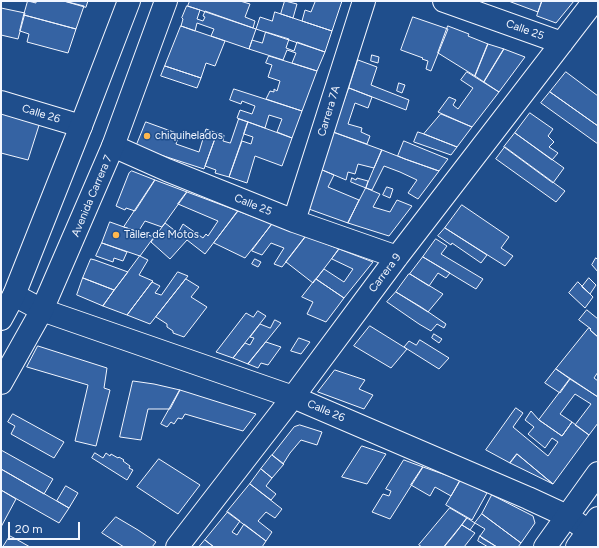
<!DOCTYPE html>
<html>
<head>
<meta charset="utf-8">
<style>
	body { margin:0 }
	#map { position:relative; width:599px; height:548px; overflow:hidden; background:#1f4e8c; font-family:Figtree,sans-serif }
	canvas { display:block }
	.frame { position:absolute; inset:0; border:2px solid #f2f6ff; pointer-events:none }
	.scale { position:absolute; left:8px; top:522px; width:72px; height:18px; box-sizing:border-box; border:2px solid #f2f6ff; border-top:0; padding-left:5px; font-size:12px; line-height:14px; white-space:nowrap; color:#f2f6ff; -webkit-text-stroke:3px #1f4e8c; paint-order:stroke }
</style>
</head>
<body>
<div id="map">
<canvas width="599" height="548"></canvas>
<div class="frame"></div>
<div class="scale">20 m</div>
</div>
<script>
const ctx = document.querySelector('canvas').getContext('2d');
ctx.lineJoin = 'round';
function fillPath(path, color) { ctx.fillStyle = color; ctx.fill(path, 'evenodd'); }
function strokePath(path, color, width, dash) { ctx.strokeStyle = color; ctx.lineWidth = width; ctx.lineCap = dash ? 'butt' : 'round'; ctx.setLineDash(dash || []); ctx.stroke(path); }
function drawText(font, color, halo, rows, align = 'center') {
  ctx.font = font + ' Figtree,sans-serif'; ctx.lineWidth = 3; ctx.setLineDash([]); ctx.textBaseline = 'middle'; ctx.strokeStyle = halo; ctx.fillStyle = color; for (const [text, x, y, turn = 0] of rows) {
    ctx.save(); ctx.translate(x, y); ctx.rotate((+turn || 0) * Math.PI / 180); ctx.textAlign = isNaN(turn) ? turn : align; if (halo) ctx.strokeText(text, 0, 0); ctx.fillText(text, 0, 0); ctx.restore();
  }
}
const building = new Path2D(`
	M 28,1 L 36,3 L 36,1 L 64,1 L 84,6 L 76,29 L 24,15 Z
	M 64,1 L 88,1 L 86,7 Z
	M 190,1 L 240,1 L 250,4 L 245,17 L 255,21 L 253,28 L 188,6 Z
	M 285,1 L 297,4 L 293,18 L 281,14 Z
	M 311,1 L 342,1 L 332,31 L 302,21 L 305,10 L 311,12 L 315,2 Z
	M 512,1 L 542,1 L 538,12 L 511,2 Z
	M 542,1 L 574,1 L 556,23 L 537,16 Z
	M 187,6 L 200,10 L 197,19 L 203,21 L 205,17 L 203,16 L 205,11 L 256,29 L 249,49 L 211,36 L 214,29 L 197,23 L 195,31 L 181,26 L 183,19 L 182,18 Z
	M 1,8 L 25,13 L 18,39 L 1,35 Z
	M 275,12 L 332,31 L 325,52 L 256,29 L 260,17 L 272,21 Z
	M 24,15 L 76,29 L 68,53 L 27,42 L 29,34 L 20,31 Z
	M 413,17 L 448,29 L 431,71 L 426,69 L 428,61 L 422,59 L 423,58 L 401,50 Z
	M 181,26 L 225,41 L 215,66 L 206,63 L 201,78 L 165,66 Z
	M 448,26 L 469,34 L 468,36 L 488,44 L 475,76 L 438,53 Z
	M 266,32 L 289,39 L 286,48 L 294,51 L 297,42 L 325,52 L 317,71 L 292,63 L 296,53 L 287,50 L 283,60 L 249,49 L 252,40 L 262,43 Z
	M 488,44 L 504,49 L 484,82 L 475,76 Z
	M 504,49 L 525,57 L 499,92 L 484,82 Z
	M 372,55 L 379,57 L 378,63 L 371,61 Z
	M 269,56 L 317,71 L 302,111 L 266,99 L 270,91 L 274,92 L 274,89 L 277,91 L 280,81 L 268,77 L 272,65 L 266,63 Z
	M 358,60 L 377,67 L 371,85 L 409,100 L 406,110 L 349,88 Z
	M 165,66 L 201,78 L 197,88 L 161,76 Z
	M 467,72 L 499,92 L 472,127 L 438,112 L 449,97 L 456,100 L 453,105 L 458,109 L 473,88 L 461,80 Z
	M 566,72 L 598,96 L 598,126 L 550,92 Z
	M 399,83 L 405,85 L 402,93 L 397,91 Z
	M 349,88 L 372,97 L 368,108 L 355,103 L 348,124 L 362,128 L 361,132 L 370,136 L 367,144 L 333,132 Z
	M 234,89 L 302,111 L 292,138 L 277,132 L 282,119 L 269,115 L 265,128 L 237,118 L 240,110 L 252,114 L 255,106 L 242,101 L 241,104 L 230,100 Z
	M 550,92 L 598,126 L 598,144 L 541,103 Z
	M 1,109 L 41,119 L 28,160 L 1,153 Z
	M 530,113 L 553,129 L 548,136 L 554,142 L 549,147 L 558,153 L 552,160 L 515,133 Z
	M 441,114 L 472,127 L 457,147 L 424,134 Z
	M 239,119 L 248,122 L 229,177 L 215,173 L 216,170 L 205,166 L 217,133 L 224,135 L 223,141 L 230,143 Z
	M 146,122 L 179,134 L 176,144 L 199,152 L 206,129 L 217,133 L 204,169 L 139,148 L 137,144 Z
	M 248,122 L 292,138 L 282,166 L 255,156 L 247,183 L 229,177 L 242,141 L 251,144 L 253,137 L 244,134 Z
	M 333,132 L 382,150 L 374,168 L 358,164 L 355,174 L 348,172 L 346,180 L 320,169 Z
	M 418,132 L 424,134 L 457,147 L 451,155 L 414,142 Z
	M 515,133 L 564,168 L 553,183 L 504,147 Z
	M 404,141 L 421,148 L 448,159 L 439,171 L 405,159 L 398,156 Z
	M 505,147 L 565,191 L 556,202 L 496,159 Z
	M 382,150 L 405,159 L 439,171 L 418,199 L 408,193 L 417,180 L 400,172 L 384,166 L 372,190 L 366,188 Z
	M 320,169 L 334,175 L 328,187 L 359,200 L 348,223 L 306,208 Z
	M 132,171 L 155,180 L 135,211 L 126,208 L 125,210 L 116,206 L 129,173 Z
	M 352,178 L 356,180 L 357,178 L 368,181 L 366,188 L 351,182 Z
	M 155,180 L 187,192 L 162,227 L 145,221 L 138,232 L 124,227 Z
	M 387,187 L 393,189 L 390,198 L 383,195 Z
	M 366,188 L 380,194 L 373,207 L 390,212 L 397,200 L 412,206 L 389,236 L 348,223 Z
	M 187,192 L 238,211 L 205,254 L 187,240 L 170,259 L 151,242 L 165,223 L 178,233 L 183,224 L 203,238 L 206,234 L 208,236 L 218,221 L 178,204 Z
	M 462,205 L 509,237 L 501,248 L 513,256 L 505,266 L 445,228 Z
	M 238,211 L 272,224 L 245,258 L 214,243 Z
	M 110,222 L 124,227 L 154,237 L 140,256 L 102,243 Z
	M 272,224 L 306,236 L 282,267 L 274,264 L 284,248 L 271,243 L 262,255 L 252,251 Z
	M 445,228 L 487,255 L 481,263 L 452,243 L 451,245 L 438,236 Z
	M 306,236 L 339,249 L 313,283 L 286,262 Z
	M 436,239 L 447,246 L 441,254 L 483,279 L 476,289 L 423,257 Z
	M 102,243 L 127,252 L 123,261 L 114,258 L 113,262 L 96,256 Z
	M 339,249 L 373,262 L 344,298 L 316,279 L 324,269 L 344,282 L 353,269 L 332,259 Z
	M 140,256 L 148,260 L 139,275 L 153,281 L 152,282 L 127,315 L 103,306 Z
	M 423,257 L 450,273 L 446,278 L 438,273 L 429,286 L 410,274 Z
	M 596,258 L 598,260 L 598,272 L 592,265 Z
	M 91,259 L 95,260 L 128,272 L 114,290 L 83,278 Z
	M 255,259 L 261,262 L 258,267 L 252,264 Z
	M 178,272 L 188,276 L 150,324 L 127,315 L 152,282 L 160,286 L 155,293 L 161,295 Z
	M 409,274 L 410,274 L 443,294 L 428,312 L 396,292 Z
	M 83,278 L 114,290 L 103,306 L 77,295 Z
	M 589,278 L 596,285 L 590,294 L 582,287 Z
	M 186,279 L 199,287 L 191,297 L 207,307 L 184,337 L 173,333 L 173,331 L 167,327 L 167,324 L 156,317 Z
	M 316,279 L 344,298 L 326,322 L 307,314 L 313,302 L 302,297 Z
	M 578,282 L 593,297 L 585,308 L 569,293 Z
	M 396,292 L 421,307 L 446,324 L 444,328 L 437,324 L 431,331 L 419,324 L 387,302 Z
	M 587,310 L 598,319 L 598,337 L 590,330 L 591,329 L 579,320 Z
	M 258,311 L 266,316 L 233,358 L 216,352 L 246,313 L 253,317 Z
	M 275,320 L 281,323 L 248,364 L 233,358 L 245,343 L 250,345 L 254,338 L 250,337 L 260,324 L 270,328 Z
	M 370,326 L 407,349 L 391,368 L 354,346 Z
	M 589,328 L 591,329 L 590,330 L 598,337 L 598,372 L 594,378 L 598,381 L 598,397 L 556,369 Z
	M 434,334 L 442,339 L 439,343 L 432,338 Z
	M 299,338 L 310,342 L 301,354 L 291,351 Z
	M 420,340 L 449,358 L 439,369 L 404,347 L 409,341 L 416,345 Z
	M 266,342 L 281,347 L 268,365 L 261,363 L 258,368 L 248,364 Z
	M 38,346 L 107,368 L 104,388 L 110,390 L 96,446 L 75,441 L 88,385 L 27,367 Z
	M 556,369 L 570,379 L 560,393 L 545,383 Z
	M 335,370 L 365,380 L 359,389 L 373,395 L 364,409 L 318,392 Z
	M 570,379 L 598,397 L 598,423 L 589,435 L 575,425 L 591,404 L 575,394 L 560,414 L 572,422 L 562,436 L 539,420 Z
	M 133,381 L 154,384 L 180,390 L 170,409 L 148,409 L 141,440 L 120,437 Z
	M 180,390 L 253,413 L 256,414 L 243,431 L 185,414 L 182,419 L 178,418 L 174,424 L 171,422 L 167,427 L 161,424 Z
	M 516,408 L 523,413 L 513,427 L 548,456 L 558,442 L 552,438 L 545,448 L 528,434 L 534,427 L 525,420 L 531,411 L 539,420 L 562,436 L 572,422 L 589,435 L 553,484 L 517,454 L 510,463 L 486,450 Z
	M 13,414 L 64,442 L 54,458 L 11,434 L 15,426 L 8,422 Z
	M 300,425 L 322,432 L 317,445 L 301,440 L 290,453 L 283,464 L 272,455 L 294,427 Z
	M 362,446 L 386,454 L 367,484 L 342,477 Z
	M 1,450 L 53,479 L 44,494 L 1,469 Z
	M 95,453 L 103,458 L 106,453 L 110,456 L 111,454 L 118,458 L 119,457 L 124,460 L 123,461 L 130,466 L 129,468 L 133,470 L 127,480 L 92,458 Z
	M 517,454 L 553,484 L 510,463 Z
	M 272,455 L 284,464 L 272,478 L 261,469 Z
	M 159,459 L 200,485 L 178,514 L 137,487 Z
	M 404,460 L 423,467 L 390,519 L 372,512 L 383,494 L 389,496 L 391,491 L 386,489 Z
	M 423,467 L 460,480 L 451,496 L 435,487 L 430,496 L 411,485 Z
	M 1,469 L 69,508 L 59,523 L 1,490 Z
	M 261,469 L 272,478 L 266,486 L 276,494 L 271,500 L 250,484 Z
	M 461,480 L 487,493 L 472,520 L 446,505 Z
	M 250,484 L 282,509 L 275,518 L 266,512 L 258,521 L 272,532 L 266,541 L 227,512 Z
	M 66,486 L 78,493 L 69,508 L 57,501 Z
	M 1,490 L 16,499 L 1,527 Z
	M 492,495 L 533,516 L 535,523 L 521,543 L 482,514 Z
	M 450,508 L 467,518 L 454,535 L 444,547 L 422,547 L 419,545 Z
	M 228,512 L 240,521 L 232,532 L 237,535 L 244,524 L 266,541 L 262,547 L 214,547 L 205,540 Z
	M 482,514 L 521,543 L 518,547 L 497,547 L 480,536 L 485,529 L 475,523 Z
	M 116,517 L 138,530 L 156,542 L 152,547 L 124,547 L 102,533 Z
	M 467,518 L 475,523 L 470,530 L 462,525 Z
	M 462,525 L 475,533 L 464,547 L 444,547 Z
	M 10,536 L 16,539 L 30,547 L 3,547 Z
	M 480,536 L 482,538 L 497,547 L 488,547 L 478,541 Z
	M 205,540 L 210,544 L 214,547 L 199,547 Z`);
fillPath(building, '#3563a3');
strokePath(building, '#f2f6ff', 1);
const minor = new Path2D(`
	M 444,1 L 562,43
	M 1,102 L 81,126
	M 113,146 L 167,170 L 294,221 L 397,257
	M 294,221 L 364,1
	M 14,295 L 42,310 L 293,397 L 528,498 L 567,516 L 598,538
	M 177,547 L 293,397 L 397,257 L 594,1`);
const major = new Path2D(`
	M 1,319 L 14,295 L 81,126 L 129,1
	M 1,383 L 42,310 L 113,146 L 166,1
	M 545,547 L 598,473
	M 577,547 L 598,518`);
strokePath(minor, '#f2f6ff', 24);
strokePath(major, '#f2f6ff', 24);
strokePath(minor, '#1f4e8c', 22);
strokePath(major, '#1f4e8c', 22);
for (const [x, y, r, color] of [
	[147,136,4,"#ffb74d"],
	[116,235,4,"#ffb74d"]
]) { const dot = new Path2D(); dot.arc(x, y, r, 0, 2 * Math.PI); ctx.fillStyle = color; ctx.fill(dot); strokePath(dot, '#1f4e8c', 1.5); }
drawText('11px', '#f2f6ff', '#1f4e8c', [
	["Calle 25",525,30,20],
	["Carrera 7A",329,111,-73],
	["Calle 26",41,114,17],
	["Avenida Carrera 7",92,196,-67],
	["Calle 25",253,205,22],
	["Carrera 9",385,273,-53],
	["Calle 26",326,411,23]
]);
drawText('11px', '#f2f6ff', '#1f4e8c', [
	["chiquihelados",155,136],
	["Taller de Motos",124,235]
], 'left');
</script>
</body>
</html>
